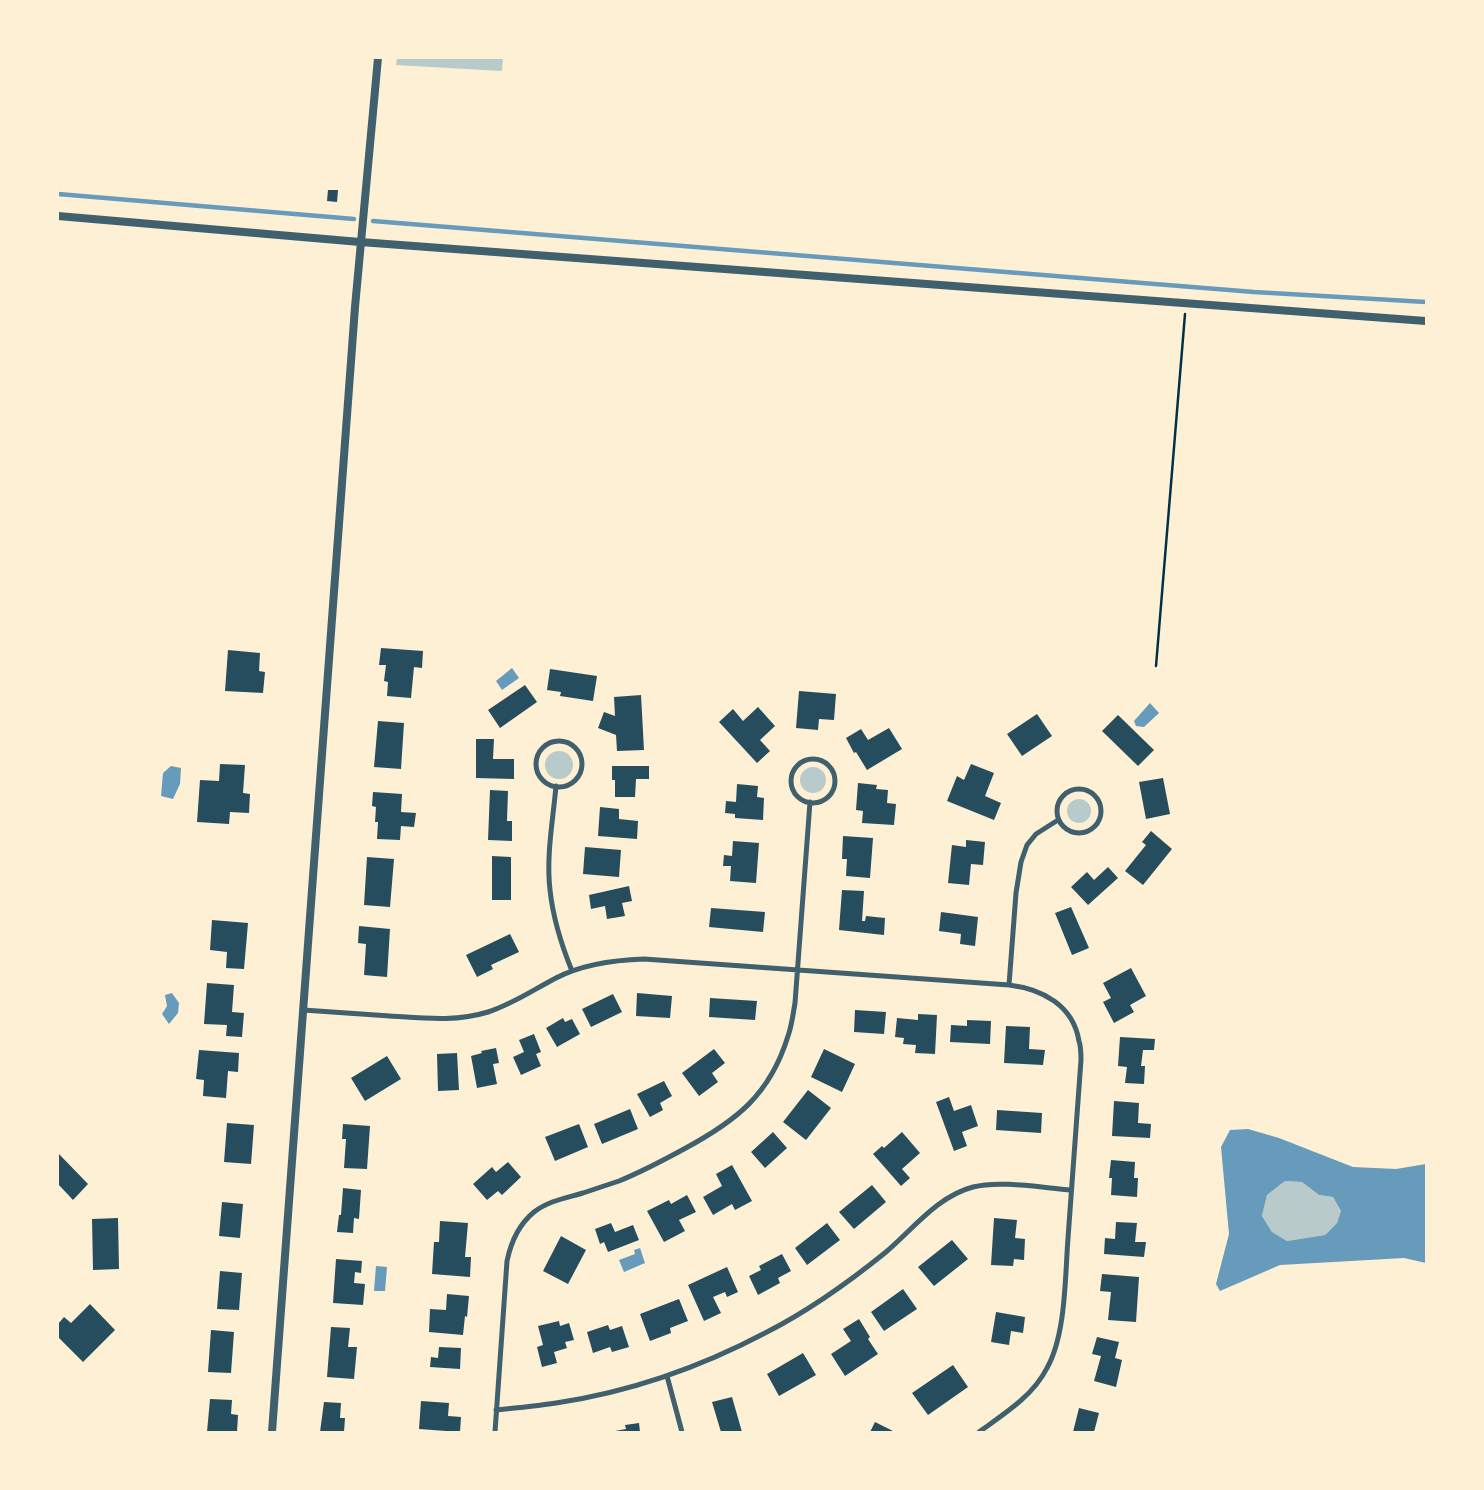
<!DOCTYPE html>
<html>
<head>
<meta charset="utf-8">
<style>
	body { margin:0 }
	#map { position:relative; width:1484px; height:1490px; overflow:hidden; background:#fdf0d5; font-family:"Fira Sans",sans-serif }
	canvas { display:block }
	.frame { position:absolute; inset:0; border:59px solid #fdf0d5; pointer-events:none }
</style>
</head>
<body>
<div id="map">
<canvas width="1484" height="1490"></canvas>
<div class="frame"></div>
</div>
<script>
const ctx = document.querySelector('canvas').getContext('2d');
ctx.lineJoin = 'round';
function fillPath(path, color) { ctx.fillStyle = color; ctx.fill(path, 'evenodd'); }
function strokePath(path, color, width, dash) { ctx.strokeStyle = color; ctx.lineWidth = width; ctx.lineCap = dash ? 'butt' : 'round'; ctx.setLineDash(dash || []); ctx.stroke(path); }
fillPath(new Path2D(`
	M 397,58 L 503,58 L 502,71 L 396,65 Z
	M545 765a14 14 0 1 1 28 0a14 14 0 1 1-28 0Z
	M800 780a13 13 0 1 1 26 0a13 13 0 1 1-26 0Z
	M1067 811a12 12 0 1 1 24 0a12 12 0 1 1-24 0Z
	M 1285,1181 L 1302,1182 L 1319,1195 L 1333,1197 L 1341,1211 L 1337,1223 L 1325,1235 L 1287,1241 L 1272,1232 L 1262,1216 L 1267,1195 Z`), '#b9caca');
fillPath(new Path2D(`
	M 512,668 L 519,678 L 502,690 L 496,681 Z
	M 1150,703 L 1159,713 L 1144,727 L 1136,726 L 1134,721 Z
	M 171,766 L 181,768 L 180,784 L 173,799 L 161,796 L 163,773 Z
	M 172,993 L 179,1003 L 178,1013 L 169,1024 L 162,1014 L 167,1006 L 165,995 Z
	M 1248,1129 L 1279,1138 L 1353,1167 L 1396,1169 L 1426,1164 L 1426,1263 L 1404,1258 L 1280,1265 L 1220,1291 L 1216,1284 L 1229,1234 L 1221,1147 L 1230,1130 ZM 1285,1181 L 1302,1182 L 1319,1195 L 1333,1197 L 1341,1211 L 1337,1223 L 1325,1235 L 1287,1241 L 1272,1232 L 1262,1216 L 1267,1195 Z
	M 640,1248 L 645,1263 L 624,1272 L 619,1260 L 635,1254 L 634,1250 Z
	M 376,1266 L 387,1267 L 385,1291 L 374,1291 Z`), '#669bbc');
strokePath(new Path2D(`
	M 58,194 L 354,219
	M 373,221 L 1254,292 L 1426,302`), '#669bbc', 4.5);
fillPath(new Path2D(`
	M 328,190 L 338,190 L 337,202 L 327,201 Z
	M 381,648 L 423,651 L 422,668 L 414,667 L 411,698 L 387,696 L 388,682 L 384,681 L 386,665 L 379,665 Z
	M 228,650 L 260,653 L 259,671 L 265,672 L 263,693 L 225,691 Z
	M 550,669 L 597,676 L 593,701 L 560,696 L 561,692 L 547,690 Z
	M 525,685 L 537,702 L 500,728 L 488,710 Z
	M 799,691 L 836,694 L 834,720 L 819,719 L 818,730 L 796,728 Z
	M 641,695 L 644,750 L 617,751 L 616,735 L 598,728 L 604,712 L 615,716 L 614,697 Z
	M 758,707 L 775,726 L 760,740 L 770,751 L 757,763 L 719,722 L 733,709 L 743,721 Z
	M 1037,714 L 1052,736 L 1022,756 L 1007,734 Z
	M 1118,715 L 1154,750 L 1138,766 L 1102,731 Z
	M 378,721 L 404,723 L 401,769 L 374,767 Z
	M 889,728 L 902,749 L 867,770 L 856,752 L 854,753 L 846,738 L 861,729 L 868,740 Z
	M 476,739 L 494,739 L 493,759 L 514,759 L 514,779 L 476,778 Z
	M 220,764 L 245,765 L 243,793 L 250,794 L 249,813 L 230,812 L 229,824 L 197,822 L 200,780 L 219,781 Z
	M 971,764 L 994,773 L 985,796 L 1001,803 L 994,820 L 947,801 L 957,776 L 964,780 Z
	M 612,766 L 649,766 L 649,779 L 636,779 L 635,797 L 615,797 L 615,780 L 612,780 Z
	M 1163,778 L 1170,814 L 1146,819 L 1139,782 Z
	M 858,783 L 877,785 L 876,789 L 888,790 L 887,803 L 896,804 L 894,825 L 862,823 L 863,811 L 856,810 Z
	M 737,784 L 758,786 L 757,797 L 764,798 L 763,820 L 735,818 L 735,814 L 725,813 L 726,801 L 736,802 Z
	M 490,790 L 508,791 L 507,821 L 512,821 L 512,841 L 488,840 Z
	M 373,792 L 402,794 L 401,812 L 416,813 L 414,827 L 401,826 L 400,840 L 377,839 L 378,822 L 375,822 L 376,807 L 372,806 Z
	M 600,807 L 619,809 L 619,819 L 638,821 L 637,839 L 598,836 Z
	M 1151,831 L 1172,849 L 1143,885 L 1125,871 L 1146,845 L 1142,842 Z
	M 843,836 L 873,838 L 870,878 L 846,876 L 847,859 L 842,859 Z
	M 966,840 L 985,842 L 983,865 L 971,864 L 969,885 L 948,883 L 952,845 L 966,847 Z
	M 733,841 L 759,843 L 756,883 L 730,881 L 731,866 L 723,866 L 724,855 L 732,856 Z
	M 585,847 L 621,850 L 619,877 L 583,874 Z
	M 492,856 L 511,857 L 511,900 L 492,900 Z
	M 367,857 L 394,859 L 390,907 L 364,905 Z
	M 1108,867 L 1118,878 L 1088,905 L 1071,887 L 1087,872 L 1094,880 Z
	M 629,886 L 632,901 L 622,903 L 625,916 L 607,919 L 605,906 L 591,909 L 589,895 Z
	M 842,890 L 864,891 L 862,921 L 865,921 L 866,916 L 885,918 L 884,935 L 839,930 Z
	M 1071,907 L 1089,948 L 1072,955 L 1055,913 Z
	M 711,908 L 765,912 L 763,932 L 709,927 Z
	M 941,912 L 978,917 L 975,946 L 960,944 L 961,934 L 939,931 Z
	M 212,920 L 248,923 L 244,969 L 226,968 L 227,952 L 210,950 Z
	M 359,926 L 390,929 L 387,977 L 364,975 L 366,944 L 358,943 Z
	M 510,934 L 519,952 L 491,965 L 493,969 L 477,977 L 466,955 Z
	M 1131,968 L 1146,996 L 1130,1005 L 1134,1012 L 1114,1023 L 1103,1002 L 1111,998 L 1103,983 Z
	M 207,983 L 234,985 L 232,1012 L 244,1013 L 242,1037 L 226,1036 L 227,1025 L 204,1024 Z
	M 637,993 L 672,996 L 670,1018 L 636,1016 Z
	M 613,994 L 622,1012 L 591,1027 L 582,1009 Z
	M 710,998 L 757,1001 L 755,1020 L 709,1017 Z
	M 855,1010 L 886,1012 L 884,1034 L 854,1032 Z
	M 918,1014 L 937,1015 L 935,1054 L 915,1053 L 916,1045 L 903,1044 L 904,1038 L 895,1037 L 897,1018 L 918,1020 Z
	M 563,1018 L 565,1022 L 572,1019 L 580,1034 L 557,1047 L 546,1028 Z
	M 967,1020 L 991,1021 L 990,1044 L 950,1042 L 951,1025 L 967,1026 Z
	M 1006,1026 L 1030,1027 L 1029,1049 L 1045,1050 L 1043,1065 L 1004,1063 Z
	M 534,1034 L 541,1052 L 536,1054 L 541,1066 L 521,1075 L 513,1057 L 524,1052 L 519,1040 Z
	M 1120,1037 L 1155,1039 L 1154,1050 L 1143,1050 L 1141,1066 L 1145,1066 L 1144,1084 L 1125,1083 L 1127,1067 L 1118,1066 Z
	M 496,1048 L 499,1063 L 493,1064 L 497,1084 L 477,1088 L 471,1056 L 482,1053 L 481,1051 Z
	M 714,1049 L 725,1063 L 712,1073 L 718,1082 L 699,1096 L 682,1073 Z
	M 824,1049 L 855,1064 L 842,1092 L 811,1077 Z
	M 199,1050 L 239,1053 L 238,1072 L 228,1071 L 226,1098 L 203,1096 L 204,1080 L 196,1079 Z
	M 457,1053 L 459,1090 L 438,1091 L 437,1054 Z
	M 387,1056 L 401,1079 L 365,1101 L 351,1078 Z
	M 664,1081 L 672,1096 L 660,1103 L 663,1110 L 650,1117 L 637,1094 Z
	M 808,1090 L 831,1108 L 806,1140 L 783,1122 Z
	M 949,1097 L 954,1111 L 971,1105 L 978,1126 L 962,1132 L 967,1146 L 954,1151 L 936,1102 Z
	M 1114,1101 L 1139,1103 L 1138,1123 L 1151,1124 L 1150,1138 L 1112,1136 Z
	M 630,1109 L 638,1129 L 602,1144 L 594,1124 Z
	M 997,1110 L 1042,1113 L 1041,1133 L 996,1130 Z
	M 227,1123 L 254,1125 L 251,1164 L 224,1162 Z
	M 343,1124 L 370,1126 L 367,1169 L 344,1168 L 346,1139 L 342,1139 Z
	M 579,1124 L 588,1147 L 555,1161 L 545,1137 Z
	M 773,1132 L 787,1148 L 765,1168 L 751,1152 Z
	M 902,1132 L 920,1153 L 902,1169 L 910,1178 L 901,1186 L 873,1154 L 882,1146 L 884,1148 Z
	M 58,1153 L 88,1184 L 73,1200 L 58,1184 Z
	M 1111,1160 L 1135,1162 L 1134,1178 L 1138,1178 L 1137,1197 L 1111,1195 L 1112,1178 L 1109,1178 Z
	M 508,1162 L 521,1177 L 502,1195 L 498,1191 L 487,1200 L 473,1184 L 492,1167 L 496,1172 Z
	M 732,1165 L 752,1201 L 735,1210 L 732,1204 L 713,1215 L 703,1197 L 722,1186 L 716,1174 Z
	M 872,1185 L 886,1202 L 854,1229 L 839,1212 Z
	M 343,1188 L 361,1190 L 359,1219 L 354,1218 L 353,1233 L 337,1232 L 339,1215 L 341,1215 Z
	M 687,1195 L 696,1212 L 679,1220 L 685,1231 L 664,1242 L 647,1211 L 669,1200 L 671,1204 Z
	M 222,1202 L 243,1204 L 240,1238 L 219,1236 Z
	M 118,1218 L 119,1269 L 93,1270 L 92,1219 Z
	M 994,1218 L 1017,1220 L 1015,1238 L 1025,1239 L 1024,1260 L 1014,1259 L 1013,1266 L 991,1265 Z
	M 440,1221 L 468,1223 L 465,1257 L 471,1257 L 470,1277 L 432,1274 L 434,1242 L 439,1242 Z
	M 1116,1222 L 1137,1223 L 1135,1242 L 1146,1242 L 1144,1257 L 1104,1254 L 1105,1238 L 1115,1239 Z
	M 611,1223 L 615,1232 L 633,1225 L 639,1240 L 608,1252 L 604,1242 L 600,1244 L 595,1229 Z
	M 827,1223 L 840,1240 L 807,1265 L 795,1248 Z
	M 561,1236 L 586,1250 L 568,1284 L 543,1271 Z
	M 952,1240 L 968,1259 L 934,1286 L 918,1267 Z
	M 782,1254 L 791,1271 L 778,1278 L 780,1283 L 758,1295 L 749,1276 L 761,1270 L 759,1266 Z
	M 336,1259 L 362,1261 L 361,1273 L 355,1272 L 354,1283 L 365,1284 L 363,1305 L 333,1303 Z
	M 727,1267 L 738,1292 L 727,1297 L 725,1292 L 713,1297 L 721,1313 L 704,1321 L 688,1285 Z
	M 220,1271 L 242,1273 L 239,1310 L 217,1309 Z
	M 1102,1274 L 1139,1277 L 1136,1322 L 1108,1320 L 1111,1292 L 1100,1291 Z
	M 903,1289 L 917,1309 L 884,1331 L 871,1312 Z
	M 447,1294 L 469,1296 L 467,1317 L 465,1316 L 463,1335 L 429,1332 L 430,1309 L 446,1310 Z
	M 679,1299 L 688,1321 L 670,1328 L 671,1333 L 650,1341 L 640,1314 Z
	M 90,1304 L 115,1330 L 83,1362 L 58,1337 L 58,1324 L 64,1317 L 71,1323 Z
	M 996,1312 L 1025,1317 L 1023,1333 L 1011,1331 L 1009,1345 L 991,1342 Z
	M 859,1319 L 870,1337 L 868,1339 L 878,1354 L 845,1376 L 831,1354 L 851,1341 L 843,1329 Z
	M 559,1321 L 560,1326 L 569,1323 L 574,1340 L 565,1342 L 567,1348 L 554,1352 L 557,1363 L 542,1367 L 537,1347 L 543,1345 L 538,1326 Z
	M 608,1325 L 610,1330 L 622,1326 L 629,1347 L 612,1352 L 610,1347 L 593,1353 L 587,1332 Z
	M 331,1327 L 350,1328 L 348,1347 L 357,1347 L 354,1379 L 327,1377 Z
	M 211,1330 L 234,1332 L 231,1373 L 208,1372 Z
	M 1097,1337 L 1119,1342 L 1115,1358 L 1122,1360 L 1116,1387 L 1094,1381 L 1101,1356 L 1092,1354 Z
	M 439,1347 L 461,1348 L 460,1369 L 430,1367 L 431,1357 L 438,1358 Z
	M 803,1353 L 816,1375 L 779,1396 L 767,1374 Z
	M 953,1365 L 968,1387 L 928,1415 L 912,1393 Z
	M 732,1397 L 742,1432 L 721,1432 L 712,1402 Z
	M 210,1399 L 232,1400 L 231,1414 L 238,1415 L 237,1432 L 207,1432 Z
	M 421,1401 L 449,1403 L 448,1416 L 461,1417 L 460,1432 L 419,1429 Z
	M 324,1402 L 341,1403 L 340,1418 L 345,1418 L 344,1432 L 320,1432 Z
	M 1079,1408 L 1099,1413 L 1094,1432 L 1073,1432 Z
	M 875,1422 L 895,1432 L 870,1432 Z
	M 639,1423 L 640,1432 L 615,1432 L 615,1431 L 626,1429 L 625,1425 Z`), '#264d5e');
strokePath(new Path2D(`
	M 1156,666 L 1185,314`), '#003049', 2.5);
strokePath(new Path2D(`
	M536 764a23 23 0 1 1 46 0a23 23 0 1 1-46 0Z
	M791 781a22 22 0 1 1 44 0a22 22 0 1 1-44 0Z
	M 556,786 C 553,820 546,856 550,890 C 553,918 561,944 572,971
	M1057 811a22 22 0 1 1 44 0a22 22 0 1 1-44 0Z
	M 1009,985 L 1016,893 L 1021,862 L 1027,845 L 1036,834 L 1058,820
	M 303,1010 C 332,1012 361,1014 390,1016 C 423,1018 456,1022 488,1012 C 513,1004 533,990 556,978 C 583,964 614,960 644,959 L 1009,985 C 1042,989 1073,1005 1079,1041 C 1081,1047 1081,1054 1081,1060 C 1077,1120 1072,1179 1068,1238 C 1065,1277 1066,1334 1047,1368 C 1033,1396 1004,1414 979,1432
	M 667,1376 L 682,1432
	M 496,1410 C 516,1408 536,1406 556,1403 C 630,1392 701,1367 767,1332 C 810,1310 849,1282 886,1252 C 913,1229 938,1196 973,1187 C 1000,1180 1043,1188 1071,1190
	M 495,1432 L 507,1261 C 511,1242 518,1225 534,1212 C 548,1201 566,1198 583,1193 C 595,1189 607,1185 619,1181 C 641,1172 662,1161 684,1149 C 736,1121 770,1095 788,1036 C 792,1025 793,1014 795,1003 L 810,802`), '#3f606c', 5);
strokePath(new Path2D(`
	M 58,216 L 360,242 L 1426,321
	M 272,1432 L 355,307 L 378,58`), '#3f606c', 8);
</script>
</body>
</html>
